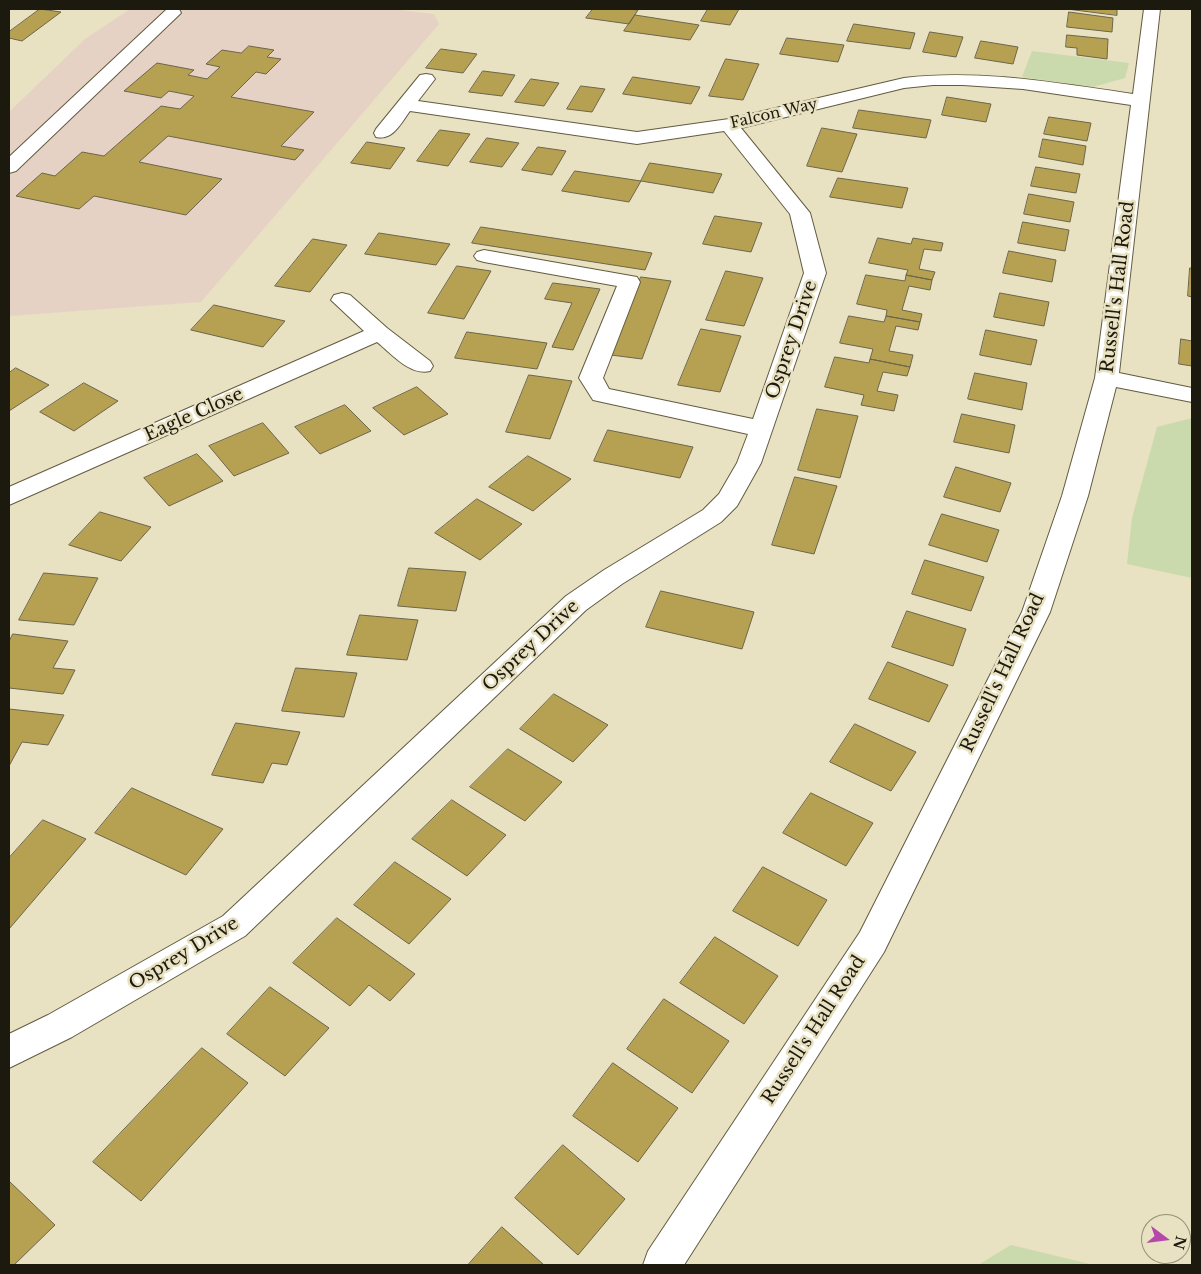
<!DOCTYPE html>
<html>
<head>
<meta charset="utf-8">
<style>
	body { margin:0 }
	#map { position:relative; width:1201px; height:1274px; overflow:hidden; background:#e8e1c2; font-family:"Libre Baskerville",serif }
	canvas { display:block }
	.frame { position:absolute; inset:0; border:10px solid #1c190e; pointer-events:none }
	.north { position:absolute; left:1141px; top:1214px; width:50px; height:50px; box-sizing:border-box; background:#e8e1c2; border:1px solid #96917a; border-radius:50%; rotate:105deg; font-size:14px; font-weight:700; line-height:20px; text-align:center; color:#1c190e }
	.north::after { content:''; display:block; margin:auto; width:18px; height:22px; background:#b549a9; clip-path:polygon(50% 0,100% 100%,50% 72%,0 100%) }
</style>
</head>
<body>
<div id="map">
<canvas width="1201" height="1274"></canvas>
<div class="frame"></div>
<div class="north">N</div>
</div>
<script>
const ctx = document.querySelector('canvas').getContext('2d');
ctx.lineJoin = 'round';
function fillPath(path, color) { ctx.fillStyle = color; ctx.fill(path, 'evenodd'); }
function strokePath(path, color, width, dash) { ctx.strokeStyle = color; ctx.lineWidth = width; ctx.lineCap = dash ? 'butt' : 'round'; ctx.setLineDash(dash || []); ctx.stroke(path); }
function drawText(font, color, halo, rows, align = 'center') {
  ctx.font = font + ' "Libre Baskerville",serif'; ctx.lineWidth = 5; ctx.setLineDash([]); ctx.textBaseline = 'middle'; ctx.strokeStyle = halo; ctx.fillStyle = color; for (const [text, x, y, turn = 0] of rows) {
    ctx.save(); ctx.translate(x, y); ctx.rotate((+turn || 0) * Math.PI / 180); ctx.textAlign = isNaN(turn) ? turn : align; if (halo) ctx.strokeText(text, 0, 0); ctx.fillText(text, 0, 0); ctx.restore();
  }
}
fillPath(new Path2D(`
	M 130,9 L 391,9 L 434,14 L 439,24 L 201,302 L 9,316 L 9,112 L 85,39 Z`), '#e6d2c4');
fillPath(new Path2D(`
	M 1032,51 L 1129,63 L 1125,78 L 1093,87 L 1022,77 Z
	M 1192,418 L 1192,578 L 1127,564 L 1132,518 L 1157,427 Z
	M 1011,1245 L 1094,1265 L 978,1265 Z`), '#cbdaac');
const building = new Path2D(`
	M 40,9 L 61,12 L 22,41 L 9,38 L 9,32 Z
	M 593,9 L 629,9 L 638,10 L 629,24 L 586,18 Z
	M 708,9 L 739,9 L 730,25 L 701,21 Z
	M 1067,9 L 1117,9 L 1117,15 Z
	M 1069,12 L 1113,18 L 1112,32 L 1067,27 Z
	M 635,15 L 699,25 L 690,40 L 624,31 Z
	M 854,24 L 915,33 L 910,49 L 847,41 Z
	M 930,32 L 963,37 L 956,57 L 923,52 Z
	M 1067,35 L 1108,39 L 1107,59 L 1077,55 L 1077,48 L 1066,47 Z
	M 787,38 L 844,45 L 838,62 L 780,54 Z
	M 981,41 L 1018,47 L 1013,64 L 975,58 Z
	M 249,46 L 274,50 L 267,57 L 281,59 L 266,74 L 256,72 L 231,97 L 314,112 L 281,146 L 304,150 L 295,160 L 168,136 L 139,162 L 222,179 L 186,215 L 94,196 L 79,209 L 16,196 L 42,173 L 55,176 L 82,152 L 104,156 L 161,106 L 180,109 L 194,96 L 169,91 L 161,98 L 124,91 L 157,63 L 194,70 L 188,75 L 207,79 L 220,67 L 206,64 L 222,50 L 241,53 Z
	M 441,49 L 477,54 L 463,73 L 426,68 Z
	M 726,59 L 759,64 L 743,100 L 709,96 Z
	M 483,71 L 515,75 L 502,96 L 469,92 Z
	M 633,77 L 700,87 L 691,104 L 623,94 Z
	M 531,79 L 559,83 L 544,106 L 515,102 Z
	M 581,86 L 605,89 L 592,112 L 567,109 Z
	M 947,97 L 991,104 L 986,122 L 942,115 Z
	M 859,110 L 931,120 L 926,138 L 853,128 Z
	M 1049,117 L 1091,123 L 1087,141 L 1044,134 Z
	M 822,128 L 857,134 L 842,172 L 807,166 Z
	M 440,130 L 470,134 L 448,166 L 417,161 Z
	M 487,138 L 519,143 L 502,167 L 470,162 Z
	M 1043,139 L 1086,146 L 1083,165 L 1039,157 Z
	M 367,142 L 405,148 L 390,169 L 351,163 Z
	M 538,147 L 566,151 L 552,175 L 522,170 Z
	M 650,163 L 722,174 L 713,193 L 641,181 Z
	M 1036,167 L 1080,174 L 1076,193 L 1031,186 Z
	M 575,171 L 641,181 L 629,202 L 562,191 Z
	M 838,178 L 908,188 L 902,208 L 830,197 Z
	M 1029,194 L 1074,202 L 1070,222 L 1024,214 Z
	M 715,216 L 762,223 L 751,252 L 703,244 Z
	M 1023,222 L 1069,230 L 1065,251 L 1018,243 Z
	M 481,227 L 652,253 L 645,270 L 472,243 Z
	M 379,233 L 450,244 L 436,265 L 365,254 Z
	M 878,238 L 911,244 L 913,238 L 943,243 L 941,251 L 924,249 L 919,269 L 935,272 L 932,280 L 906,275 L 908,270 L 869,263 Z
	M 313,239 L 347,245 L 310,292 L 275,286 Z
	M 1009,251 L 1056,260 L 1052,282 L 1003,273 Z
	M 457,266 L 491,271 L 464,319 L 428,313 Z
	M 1190,268 L 1192,268 L 1192,297 L 1188,296 Z
	M 726,271 L 763,278 L 744,326 L 706,320 Z
	M 866,275 L 905,281 L 906,275 L 932,280 L 930,290 L 909,286 L 902,310 L 922,314 L 920,322 L 886,316 L 887,310 L 857,304 Z
	M 641,277 L 671,281 L 642,359 L 611,355 Z
	M 553,283 L 600,289 L 573,350 L 552,347 L 572,303 L 545,299 Z
	M 1000,293 L 1049,302 L 1044,326 L 994,317 Z
	M 214,305 L 285,321 L 263,347 L 191,330 Z
	M 849,316 L 884,322 L 886,316 L 920,322 L 918,330 L 896,326 L 889,351 L 913,355 L 910,367 L 870,359 L 873,349 L 840,343 Z
	M 701,329 L 741,336 L 720,392 L 678,385 Z
	M 986,330 L 1037,340 L 1031,365 L 980,355 Z
	M 467,332 L 547,343 L 537,369 L 455,358 Z
	M 1181,339 L 1192,341 L 1192,366 L 1179,364 Z
	M 835,357 L 869,363 L 870,359 L 910,367 L 907,376 L 883,372 L 877,391 L 898,395 L 894,411 L 861,405 L 864,395 L 825,387 Z
	M 16,368 L 49,385 L 9,411 L 9,373 Z
	M 975,373 L 1027,383 L 1022,410 L 968,399 Z
	M 529,375 L 572,381 L 550,439 L 506,432 Z
	M 84,383 L 118,401 L 74,431 L 40,412 Z
	M 417,387 L 448,414 L 404,435 L 373,408 Z
	M 345,405 L 371,431 L 320,454 L 295,427 Z
	M 817,409 L 858,416 L 840,478 L 798,470 Z
	M 962,414 L 1015,425 L 1009,453 L 954,442 Z
	M 263,423 L 289,453 L 234,476 L 209,446 Z
	M 608,430 L 693,447 L 680,478 L 594,461 Z
	M 197,454 L 223,481 L 169,506 L 144,478 Z
	M 528,456 L 571,479 L 533,511 L 489,487 Z
	M 956,467 L 1011,483 L 1000,512 L 944,497 Z
	M 795,477 L 837,486 L 814,554 L 772,545 Z
	M 477,499 L 522,524 L 480,560 L 435,533 Z
	M 100,512 L 151,527 L 121,561 L 69,545 Z
	M 942,514 L 999,530 L 987,562 L 929,545 Z
	M 925,560 L 984,577 L 971,611 L 912,594 Z
	M 409,568 L 466,572 L 456,611 L 398,606 Z
	M 44,573 L 98,578 L 74,625 L 19,620 Z
	M 661,591 L 754,612 L 742,649 L 646,627 Z
	M 907,611 L 966,629 L 953,666 L 892,647 Z
	M 360,615 L 418,620 L 407,660 L 347,655 Z
	M 13,634 L 68,641 L 53,668 L 75,670 L 63,694 L 9,688 L 9,642 Z
	M 888,662 L 948,685 L 929,722 L 869,699 Z
	M 296,668 L 357,673 L 344,717 L 282,711 Z
	M 554,694 L 608,725 L 573,762 L 520,729 Z
	M 9,709 L 64,715 L 48,745 L 22,742 L 9,766 Z
	M 236,723 L 300,732 L 287,765 L 272,763 L 263,783 L 212,775 Z
	M 855,724 L 916,752 L 891,791 L 830,762 Z
	M 508,749 L 562,782 L 525,821 L 470,787 Z
	M 132,788 L 223,829 L 186,875 L 95,833 Z
	M 811,793 L 873,823 L 846,866 L 783,833 Z
	M 452,800 L 506,835 L 467,876 L 412,839 Z
	M 43,820 L 86,839 L 9,929 L 9,858 Z
	M 395,862 L 451,899 L 409,944 L 354,905 Z
	M 763,867 L 827,900 L 798,946 L 733,911 Z
	M 337,918 L 415,974 L 390,1001 L 369,985 L 350,1006 L 293,963 Z
	M 715,937 L 778,976 L 744,1024 L 680,983 Z
	M 270,987 L 329,1028 L 285,1076 L 227,1034 Z
	M 664,999 L 729,1041 L 692,1093 L 627,1049 Z
	M 202,1048 L 248,1083 L 141,1201 L 93,1162 Z
	M 613,1063 L 678,1108 L 638,1162 L 573,1116 Z
	M 563,1145 L 625,1199 L 578,1255 L 515,1198 Z
	M 9,1181 L 55,1225 L 14,1265 L 9,1265 Z
	M 502,1227 L 544,1265 L 468,1265 Z`);
fillPath(building, '#b6a152');
strokePath(building, '#6c654a', 1);
const minor = new Path2D(`
	M 167,9 L 179,9 L 181,13 L 16,171 L 9,173 L 9,157 Z
	M 1144,9 L 1160,9 L 1119,373 L 1192,388 L 1192,402 L 1116,387 L 1088,496 L 1050,612 L 884,952 L 684,1265 L 643,1265 L 648,1251 L 860,932 L 1022,612 L 1062,496 L 1095,378 L 1131,105 L 1023,89 L 963,85 L 933,85 L 904,88 L 741,128 L 810,213 L 826,273 L 761,463 L 737,506 L 721,522 L 622,584 L 586,610 L 245,936 L 72,1037 L 9,1068 L 9,1034 L 48,1015 L 223,916 L 566,596 L 604,570 L 703,510 L 719,494 L 737,463 L 748,434 L 593,400 L 579,378 L 617,286 L 484,262 L 477,260 L 474,256 L 477,252 L 484,250 L 637,277 L 640,282 L 603,378 L 609,389 L 753,419 L 804,273 L 790,214 L 724,131 L 637,144 L 410,111 C 401,123 393,141 376,137 L 374,133 L 376,129 L 420,75 L 426,74 L 432,75 L 435,79 L 418,101 L 637,132 L 729,119 L 904,78 C 982,69 1056,83 1133,94 Z
	M 342,293 L 350,295 L 387,328 L 430,361 L 433,366 L 430,371 C 410,376 392,354 377,342 L 9,505 L 9,487 L 364,331 L 331,300 L 334,295 Z`);
strokePath(minor, '#625b41', 2);
fillPath(minor, '#fff');
drawText('15px', '#1c190e', '#e8e1c2', [
	["Falcon Way",774,114,-13]
]);
drawText('18px', '#1c190e', '#e8e1c2', [
	["Russell's Hall Road",1118,287,-83],
	["Osprey Drive",792,340,-71],
	["Eagle Close",194,415,-24],
	["Osprey Drive",531,646,-43],
	["Russell's Hall Road",1003,673,-65],
	["Osprey Drive",184,954,-31],
	["Russell's Hall Road",814,1030,-57]
]);
</script>
</body>
</html>
